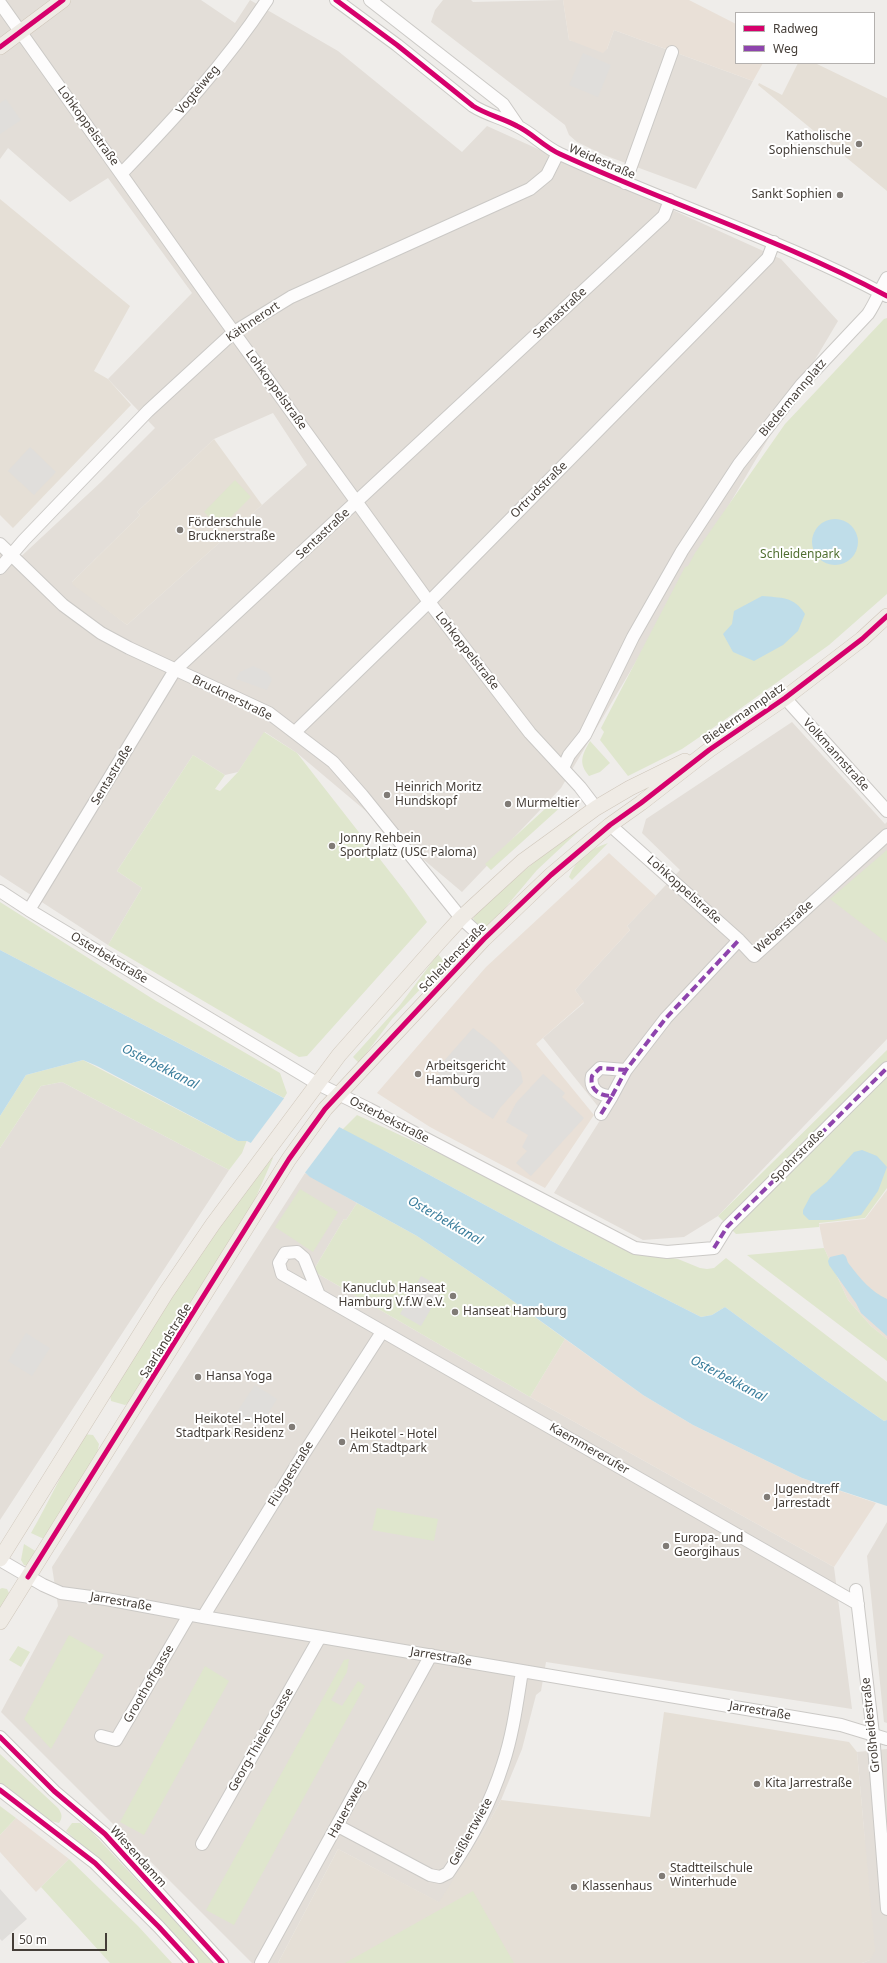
<!DOCTYPE html>
<html>
<head>
<meta charset="utf-8">
<style>
	body { margin:0 }
	#map { position:relative; width:887px; height:1963px; overflow:hidden; background:#efedea; font-family:"Noto Sans",sans-serif }
	canvas { display:block }
	.legend { position:absolute; left:735px; top:12px; width:140px; height:52px; box-sizing:border-box; background:#fff; border:1px solid #b4b1af; margin:0; padding:5px 7px; list-style:none; font-size:12px; color:#443d37 }
	.legend li { display:flex; align-items:center; gap:8px; height:20px }
	.legend b { width:20px; border:1px solid #b4b1af }
	.scale { position:absolute; left:12px; top:1933px; width:95px; height:18px; box-sizing:border-box; border:2px solid #443d37; border-top:0; padding-left:5px; font-size:12px; line-height:14px; white-space:nowrap; color:#443d37; -webkit-text-stroke:3px #fff; paint-order:stroke }
</style>
</head>
<body>
<div id="map">
<canvas width="887" height="1963"></canvas>
<ul class="legend">
<li><b style="height:5px;background:#d6006c"></b>Radweg</li>
<li><b style="height:5px;background:#8e44ad"></b>Weg</li>
</ul>
<div class="scale">50 m</div>
</div>
<script>
const ctx = document.querySelector('canvas').getContext('2d');
ctx.lineJoin = 'round';
function fillPath(path, color) { ctx.fillStyle = color; ctx.fill(path, 'evenodd'); }
function strokePath(path, color, width, dash) { ctx.strokeStyle = color; ctx.lineWidth = width; ctx.lineCap = dash ? 'butt' : 'round'; ctx.setLineDash(dash || []); ctx.stroke(path); }
function drawText(font, color, halo, rows, align = 'center') {
  ctx.font = font + ' "Noto Sans",sans-serif'; ctx.lineWidth = 4; ctx.setLineDash([]); ctx.textBaseline = 'middle'; ctx.strokeStyle = halo; ctx.fillStyle = color; for (const [text, x, y, turn = 0] of rows) {
    ctx.save(); ctx.translate(x, y); ctx.rotate((+turn || 0) * Math.PI / 180); ctx.textAlign = isNaN(turn) ? turn : align; if (halo) ctx.strokeText(text, 0, 0); ctx.fillText(text, 0, 0); ctx.restore();
  }
}
fillPath(new Path2D(`
	M 0,0 L 201,0 L 235,23 L 250,0 L 338,51 L 462,152 L 487,126 L 781,259 L 838,321 L 561,788 L 462,892 L 297,753 L 265,732 L 238,772 L 225,775 L 193,755 L 117,871 L 142,888 L 108,945 L 0,875 L 0,549 L 14,563 L 101,482 L 155,428 L 108,379 L 192,293 L 108,178 L 70,202 L 8,148 L 0,159 ZM 273,413 L 307,465 L 127,625 L 72,582 L 140,515 L 137,512 L 214,439 Z
	M 443,0 L 471,0 L 473,2 L 563,0 L 569,40 L 607,49 L 614,30 L 753,81 L 696,189 L 604,155 L 577,142 L 569,135 L 565,125 L 431,22 L 435,10 Z
	M 792,722 L 885,824 L 887,822 L 887,1039 L 718,1216 L 684,1237 L 643,1240 L 554,1193 L 604,1114 L 543,1038 L 584,1003 L 575,990 L 630,930 L 627,926 L 680,870 L 642,833 L 646,819 Z
	M 62,1082 L 229,1170 L 0,1520 L 0,1148 L 41,1086 Z
	M 305,1173 L 357,1203 L 346,1220 L 344,1219 L 313,1271 L 530,1397 L 834,1567 L 852,1709 L 546,1662 L 541,1691 L 536,1695 L 522,1749 L 501,1800 L 488,1824 L 440,1903 L 338,1849 L 278,1963 L 252,1963 L 1,1712 L 58,1606 L 52,1567 Z
	M 887,1522 L 887,1723 L 884,1722 L 867,1556 Z
	M 887,1749 L 887,1963 L 862,1963 L 870,1960 L 864,1830 L 857,1752 Z`), '#e3ded8');
fillPath(new Path2D(`
	M 563,0 L 689,0 L 736,24 L 736,63 L 763,63 L 753,81 L 614,30 L 607,49 L 603,53 L 569,40 Z
	M 609,853 L 656,896 L 627,926 L 630,930 L 575,990 L 584,1002 L 536,1044 L 594,1115 L 545,1188 L 430,1127 L 377,1093 L 486,967 Z
	M 887,1190 L 887,1339 L 871,1326 L 848,1300 L 824,1248 L 819,1224 L 865,1219 Z
	M 565,1339 L 643,1395 L 693,1425 L 802,1478 L 876,1503 L 834,1567 L 530,1397 Z
	M 16,1818 L 69,1859 L 36,1892 L 0,1852 L 0,1835 Z`), '#e9e0d7');
fillPath(new Path2D(`
	M 798,63 L 815,63 L 887,98 L 887,191 L 758,85 L 759,83 L 782,95 Z
	M 0,199 L 130,306 L 94,371 L 108,379 L 131,405 L 13,528 L 0,515 Z
	M 214,439 L 262,505 L 127,625 L 73,585 L 72,582 L 140,515 L 137,512 Z
	M 664,1712 L 849,1742 L 857,1752 L 875,1951 L 870,1960 L 862,1963 L 278,1963 L 338,1849 L 439,1902 L 488,1824 L 501,1800 L 650,1817 Z`), '#e5dfd6');
fillPath(new Path2D(`
	M 887,318 L 887,594 L 829,645 L 723,721 L 682,749 L 628,776 L 600,740 L 604,732 L 601,728 L 685,567 L 688,566 L 695,553 L 785,424 L 884,319 Z
	M 235,480 L 251,497 L 220,528 L 204,512 Z
	M 264,732 L 297,753 L 404,890 L 427,922 L 307,1056 L 299,1057 L 108,945 L 142,888 L 117,871 L 193,755 L 225,775 L 215,789 L 220,791 L 238,772 Z
	M 590,741 L 610,763 L 600,772 L 589,776 C 578,763 582,755 590,741 Z
	M 558,797 L 564,804 L 491,870 L 485,864 Z
	M 583,827 L 537,870 L 499,915 L 487,926 L 478,925 L 473,919 L 479,909 L 537,860 Z
	M 608,843 L 572,880 L 569,877 C 576,859 590,849 608,843 Z
	M 887,850 L 887,943 L 830,899 Z
	M 0,902 L 156,1001 L 280,1073 L 287,1093 L 284,1098 L 0,950 Z
	M 438,954 L 445,963 L 392,1019 L 359,1063 L 353,1057 L 400,1005 Z
	M 887,1050 L 887,1188 L 865,1218 L 819,1223 L 819,1227 L 736,1234 L 718,1216 Z
	M 83,1060 L 238,1141 L 247,1140 L 242,1153 L 229,1170 L 62,1082 L 41,1086 L 0,1148 L 0,1116 L 26,1075 Z
	M 357,1115 L 445,1156 L 635,1252 L 678,1259 L 700,1268 L 707,1269 L 714,1268 L 726,1258 L 887,1382 L 887,1420 L 884,1421 L 825,1380 L 725,1307 L 712,1315 L 701,1317 L 559,1245 L 387,1152 L 341,1131 Z
	M 270,1157 L 273,1158 L 243,1227 L 139,1395 L 125,1405 L 111,1401 L 110,1393 L 195,1259 Z
	M 300,1189 L 338,1212 L 313,1252 L 275,1227 Z
	M 357,1203 L 417,1236 L 506,1296 L 565,1339 L 530,1397 L 313,1271 L 344,1219 L 346,1220 Z
	M 824,1248 L 848,1300 L 871,1326 L 887,1339 L 887,1361 L 747,1255 Z
	M 84,1434 L 93,1435 L 99,1444 L 96,1460 L 44,1539 L 31,1533 C 50,1500 65,1466 84,1434 Z
	M 377,1508 L 438,1519 L 434,1541 L 372,1530 Z
	M 24,1544 L 37,1552 L 28,1566 L 24,1565 L 21,1560 Z
	M 2,1588 L 7,1589 L 9,1593 L 0,1610 L 0,1589 Z
	M 69,1635 L 104,1655 L 51,1749 L 24,1719 Z
	M 18,1646 L 30,1652 L 21,1667 L 9,1660 Z
	M 349,1659 L 347,1672 L 331,1700 L 342,1706 L 358,1681 L 365,1686 L 234,1925 L 206,1910 L 344,1660 Z
	M 205,1666 L 229,1681 L 144,1835 L 120,1822 Z
	M 0,1754 L 58,1808 C 62,1814 63,1817 59,1823 L 51,1821 L 0,1783 Z
	M 0,1806 L 16,1818 L 0,1835 Z
	M 72,1823 L 80,1823 L 92,1832 L 214,1963 L 199,1963 L 128,1887 L 66,1831 Z
	M 69,1859 L 138,1926 L 172,1963 L 110,1963 L 41,1887 Z
	M 473,1891 L 514,1963 L 345,1963 Z`), '#dfe6cd');
fillPath(new Path2D(`
	M 583,53 L 611,65 L 598,97 L 569,85 Z
	M 6,99 L 21,120 L 0,134 L 0,103 Z
	M 30,447 L 56,472 L 34,495 L 8,471 Z
	M 253,666 L 267,672 L 272,679 L 267,690 L 236,679 L 240,672 Z
	M 473,1028 L 495,1045 L 521,1072 L 523,1082 L 500,1108 L 493,1119 L 470,1104 L 449,1086 L 436,1070 Z
	M 543,1074 L 565,1093 L 562,1097 L 584,1118 L 531,1176 L 516,1163 L 527,1151 L 522,1147 L 528,1135 L 506,1122 L 516,1103 Z
	M 421,1276 L 443,1288 L 421,1326 L 400,1314 Z
	M 26,1333 L 50,1348 L 32,1376 L 8,1361 Z
	M 255,1385 L 277,1399 L 259,1428 L 236,1413 Z
	M 0,1889 L 27,1919 L 2,1941 L 0,1939 Z`), '#e0dedb');
fillPath(new Path2D(`
	M812 542a23 23 0 1 1 46 0a23 23 0 1 1-46 0Z
	M 762,596 C 781,598 794,596 805,614 L 798,631 L 783,645 L 754,661 L 733,652 L 723,634 L 732,624 L 734,611 Z
	M 0,950 L 387,1152 L 559,1245 L 701,1317 L 712,1315 L 725,1307 L 825,1380 L 884,1421 L 887,1420 L 887,1506 L 802,1478 L 693,1425 L 643,1395 L 506,1296 L 417,1236 L 310,1177 L 301,1169 L 247,1141 L 238,1141 L 97,1066 L 83,1060 L 26,1075 L 0,1116 Z
	M 862,1150 L 877,1156 L 887,1167 L 878,1191 L 861,1215 L 833,1220 L 809,1220 L 803,1214 L 803,1210 L 811,1195 L 827,1182 L 854,1152 Z
	M 843,1254 C 848,1257 846,1260 849,1264 C 860,1278 871,1292 887,1299 L 887,1336 L 861,1313 L 856,1303 L 829,1265 L 828,1261 L 830,1257 Z`), '#bfdde9');
fillPath(new Path2D(`
	M 285,1097 L 340,1126 L 304,1174 L 250,1144 Z`), '#efedea');
const minor = new Path2D(`
	M 336,0 L 397,45 L 473,106 C 487,115 503,118 517,126 C 532,133 544,147 560,154 C 668,204 782,240 887,296
	M 370,0 L 503,104 L 518,126
	M 0,3 L 209,298 L 429,602 L 530,733 L 580,787 L 596,808
	M 122,173 C 174,119 226,63 267,0
	M 625,183 L 672,52
	M 0,544 L 63,605 L 101,633 L 129,648 L 269,713 L 333,762 L 362,795 L 461,918 L 484,939
	M 0,568 L 24,540 L 148,411 L 234,332 L 291,297 L 530,189 L 547,175 L 558,153
	M 785,698 L 887,811
	M 295,732 L 429,602 L 768,258 L 774,242
	M 563,768 L 569,755 L 585,735 L 633,637 L 682,551 L 739,464 L 802,384 L 868,314 C 876,302 880,290 887,278
	M 610,825 L 739,940 L 754,956 L 887,835
	M 0,891 L 29,910 L 318,1084 L 369,1109 L 635,1248 L 667,1252 L 714,1248 L 727,1227 L 887,1068
	M 29,910 L 175,670 L 664,216 L 670,200
	M 612,1096 L 626,1070 L 666,1018 L 739,940
	M 601,1114 L 612,1096 C 600,1096 589,1090 592,1076 L 600,1068 L 626,1070
	M 319,1295 L 282,1274 L 279,1263 L 285,1253 L 297,1252 L 304,1258 L 319,1295 L 858,1604
	M 0,1560 L 43,1585 L 61,1593 L 106,1599 L 203,1617 L 841,1725 L 887,1739
	M 856,1590 L 873,1734 L 887,1909
	M 203,1617 L 301,1458 L 382,1332
	M 101,1736 L 116,1740 L 189,1615
	M 0,1737 L 54,1791 L 105,1834 L 222,1963
	M 0,1790 L 95,1863 L 159,1927 L 192,1963
	M 338,1826 L 430,1875 L 440,1877 L 448,1873 C 471,1840 491,1802 503,1764 C 513,1734 517,1702 522,1671
	M 202,1844 L 320,1637
	M 261,1963 L 431,1655`);
const major = new Path2D(`
	M 0,47 L 63,0
	M 0,1559 L 166,1293 L 213,1224 L 339,1055 L 439,942 L 461,918 L 523,861 L 596,808 L 630,788 L 685,761
	M 0,1622 L 289,1159 L 325,1109 L 484,939 L 551,875 L 610,825 L 641,803 L 709,750 L 785,698 L 862,639 L 887,616`);
strokePath(minor, '#cbc9c6', 14);
strokePath(major, '#cfc6ba', 16);
strokePath(minor, '#fdfcfc', 12);
strokePath(major, '#efebe5', 15);
strokePath(new Path2D(`
	M 612,1096 L 626,1070 L 666,1018 L 739,940
	M 601,1114 L 612,1096 C 600,1096 589,1090 592,1076 L 600,1068 L 626,1070
	M 714,1248 L 727,1227 L 887,1068`), '#8e44ad', 4, [8, 4]);
strokePath(new Path2D(`
	M 336,0 L 397,45 L 473,106 C 487,115 503,118 517,126 C 532,133 544,147 560,154 C 668,204 782,240 887,296
	M 0,47 L 63,0
	M 28,1577 L 289,1159 L 325,1109 L 484,939 L 551,875 L 610,825 L 641,803 L 709,750 L 785,698 L 862,639 L 887,616
	M 0,1737 L 54,1791 L 105,1834 L 222,1963
	M 0,1790 L 95,1863 L 159,1927 L 192,1963`), '#d6006c', 5);
for (const [x, y, r, color] of [
	[859,144,4,"#807b76"],
	[840,195,4,"#807b76"],
	[180,530,4,"#807b76"],
	[387,795,4,"#807b76"],
	[508,804,4,"#807b76"],
	[332,846,4,"#807b76"],
	[418,1074,4,"#807b76"],
	[453,1296,4,"#807b76"],
	[455,1312,4,"#807b76"],
	[198,1377,4,"#807b76"],
	[292,1427,4,"#807b76"],
	[342,1442,4,"#807b76"],
	[767,1497,4,"#807b76"],
	[666,1546,4,"#807b76"],
	[757,1784,4,"#807b76"],
	[662,1876,4,"#807b76"],
	[574,1887,4,"#807b76"]
]) { const dot = new Path2D(); dot.arc(x, y, r, 0, 2 * Math.PI); ctx.fillStyle = color; ctx.fill(dot); strokePath(dot, '#fff', 1.5); }
drawText('12px', '#443d37', '#fff', [
	["Vogteiweg",198,90,-50],
	["Lohkoppelstraße",88,126,54],
	["Weidestraße",602,162,23],
	["Sentastraße",560,313,-43],
	["Käthnerort",253,322,-34],
	["Lohkoppelstraße",276,390,54],
	["Biedermannplatz",793,398,-50],
	["Ortrudstraße",539,490,-45],
	["Sentastraße",323,534,-43],
	["Lohkoppelstraße",467,651,52],
	["Brucknerstraße",232,698,26],
	["Biedermannplatz",744,714,-35],
	["Volkmannstraße",836,755,48],
	["Sentastraße",112,775,-59],
	["Lohkoppelstraße",684,890,42],
	["Weberstraße",784,927,-41],
	["Osterbekstraße",109,958,31],
	["Schleidenstraße",453,958,-46],
	["Osterbekstraße",389,1120,27],
	["Spohrstraße",798,1156,-45],
	["Saarlandstraße",166,1341,-58],
	["Kaemmererufer",589,1449,30],
	["Flüggestraße",291,1474,-58],
	["Jarrestraße",121,1602,10],
	["Jarrestraße",441,1657,10],
	["Groothoffgasse",149,1684,-60],
	["Jarrestraße",760,1711,10],
	["Großheidestraße",871,1725,-96],
	["Georg-Thielen-Gasse",261,1740,-60],
	["Hauersweg",347,1809,-61],
	["Geißlertwiete",471,1832,-61],
	["Wiesendamm",138,1857,48]
]);
drawText('12px', '#443d37', '#fff', [
	["Katholische",851,137,"right"],
	["Sophienschule",851,151,"right"],
	["Sankt Sophien",832,195,"right"],
	["Förderschule",188,523],
	["Brucknerstraße",188,537],
	["Heinrich Moritz",395,788],
	["Hundskopf",395,802],
	["Murmeltier",516,804],
	["Jonny Rehbein",340,839],
	["Sportplatz (USC Paloma)",340,853],
	["Arbeitsgericht",426,1067],
	["Hamburg",426,1081],
	["Kanuclub Hanseat",445,1289,"right"],
	["Hamburg V.f.W e.V.",445,1303,"right"],
	["Hanseat Hamburg",463,1312],
	["Hansa Yoga",206,1377],
	["Heikotel – Hotel",284,1420,"right"],
	["Stadtpark Residenz",284,1434,"right"],
	["Heikotel - Hotel",350,1435],
	["Am Stadtpark",350,1449],
	["Jugendtreff",775,1490],
	["Jarrestadt",775,1504],
	["Europa- und",674,1539],
	["Georgihaus",674,1553],
	["Kita Jarrestraße",765,1784],
	["Stadtteilschule",670,1869],
	["Winterhude",670,1883],
	["Klassenhaus",582,1887]
], 'left');
drawText('12px', '#506f31', '#fff', [
	["Schleidenpark",800,555]
]);
drawText('italic 13px', '#3b7e9c', '#fff', [
	["Osterbekkanal",160,1067,27],
	["Osterbekkanal",445,1221,30],
	["Osterbekkanal",728,1379,28]
]);
</script>
</body>
</html>
